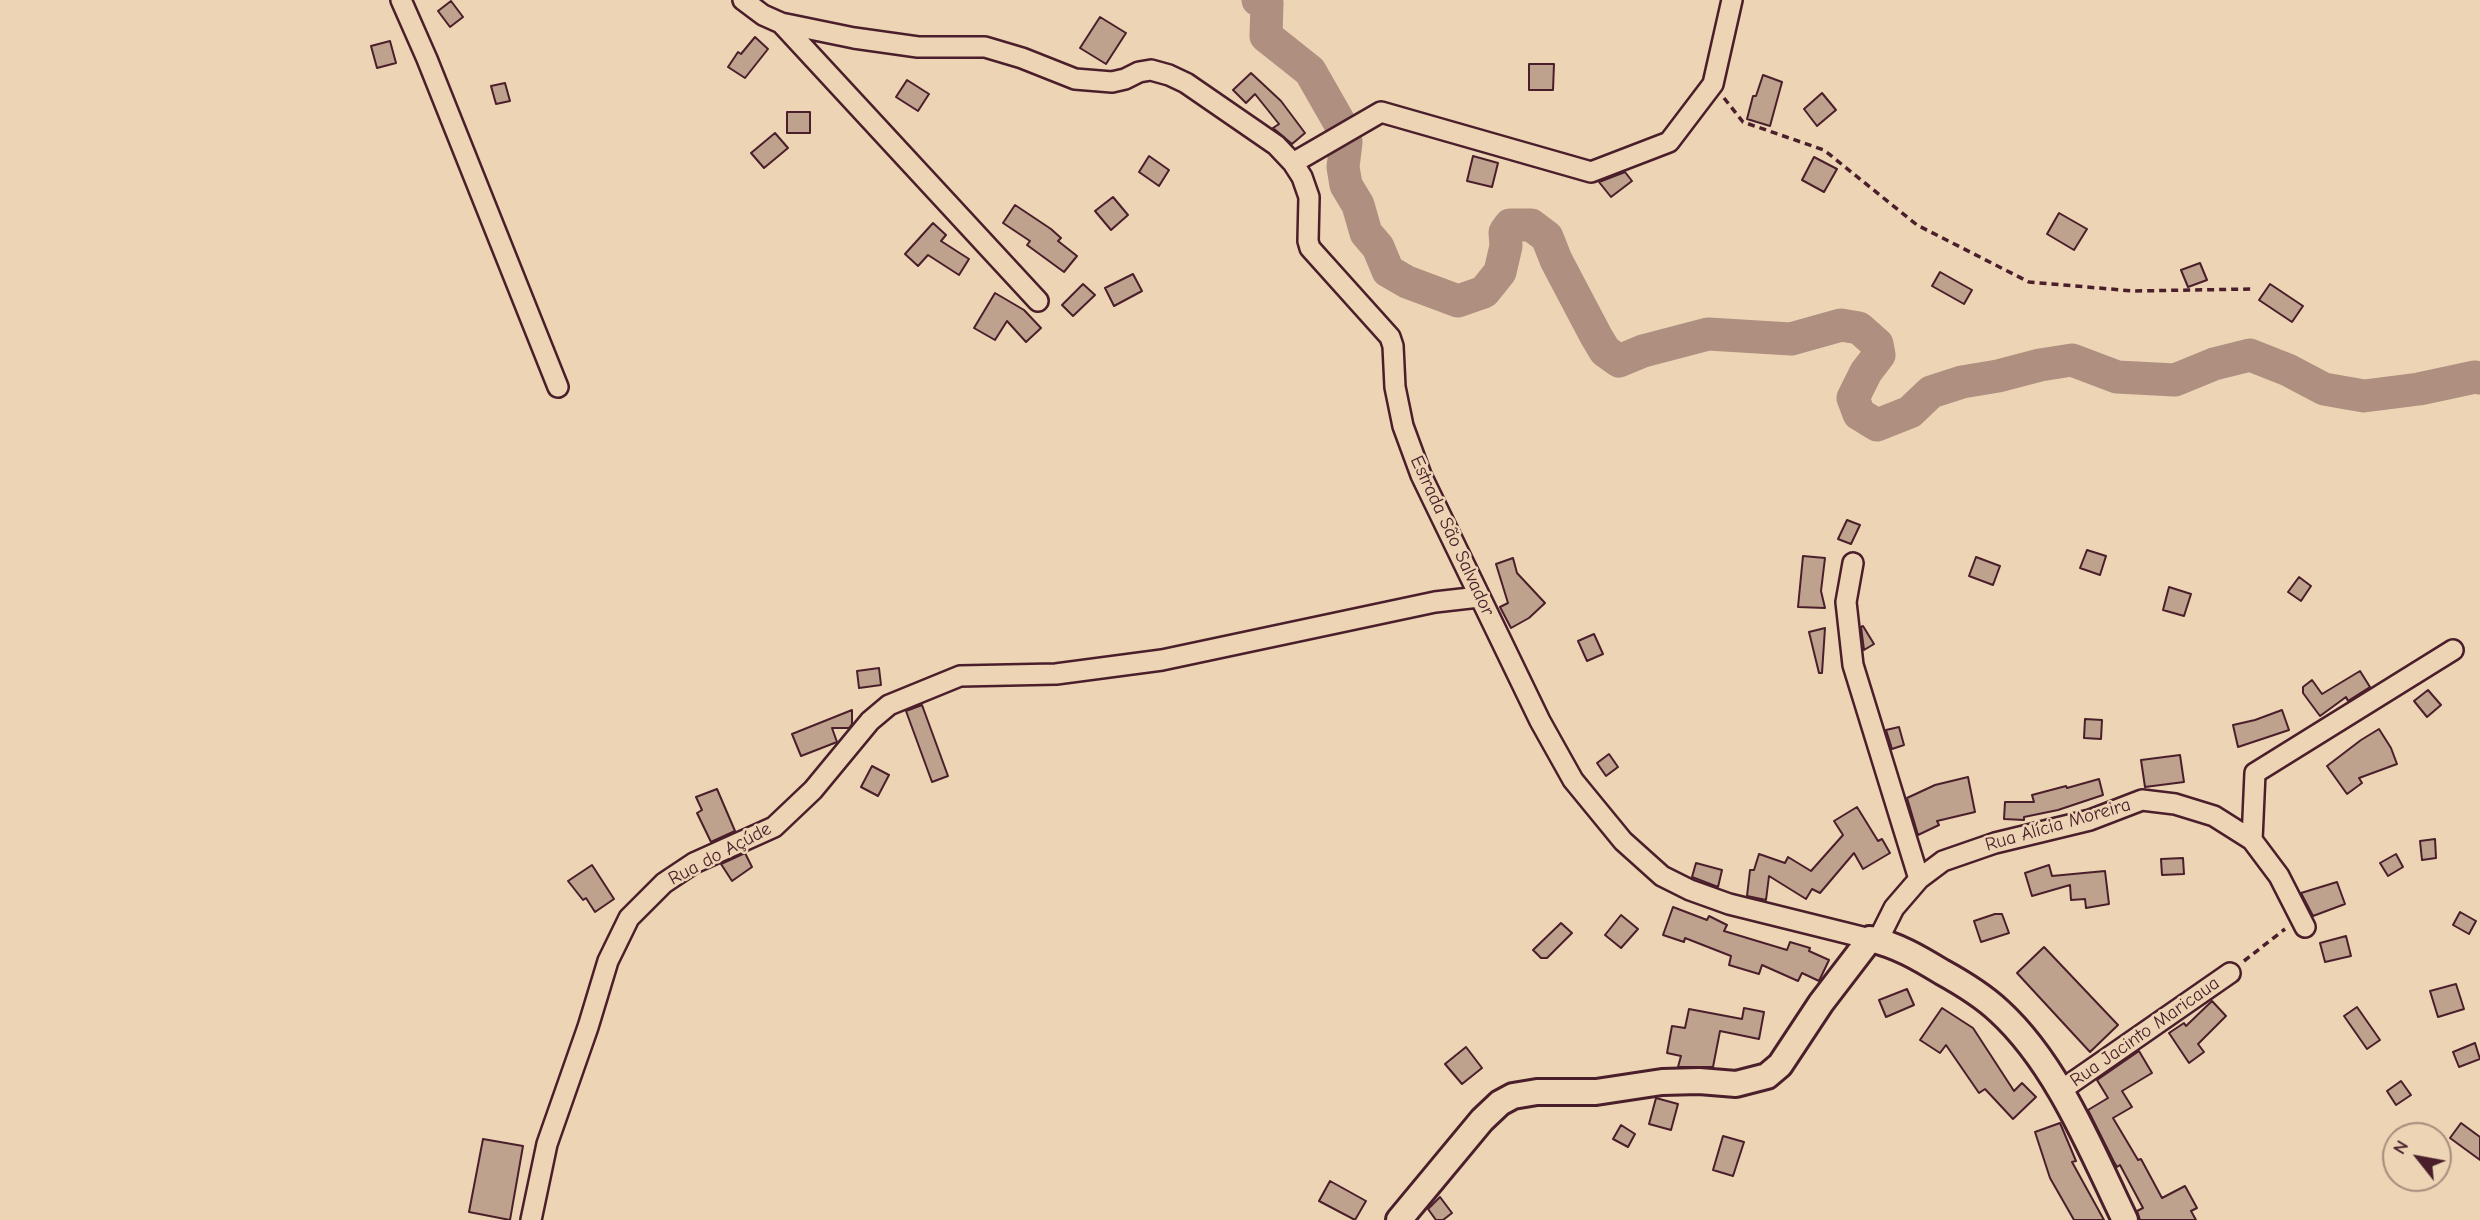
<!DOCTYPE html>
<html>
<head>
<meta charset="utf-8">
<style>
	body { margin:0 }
	#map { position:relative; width:2480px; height:1220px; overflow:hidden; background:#ecd4b4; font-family:"Comic Neue",sans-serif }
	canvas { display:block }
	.north { position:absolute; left:2382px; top:1122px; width:70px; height:70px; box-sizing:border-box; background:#ecd4b4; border:2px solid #ab8c7d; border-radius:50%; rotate:301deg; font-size:19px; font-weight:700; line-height:28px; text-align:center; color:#4a1f2b }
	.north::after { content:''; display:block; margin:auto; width:24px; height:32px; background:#4a1f2b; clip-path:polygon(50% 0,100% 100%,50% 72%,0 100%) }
</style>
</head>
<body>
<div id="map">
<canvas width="2480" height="1220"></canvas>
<div class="north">N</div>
</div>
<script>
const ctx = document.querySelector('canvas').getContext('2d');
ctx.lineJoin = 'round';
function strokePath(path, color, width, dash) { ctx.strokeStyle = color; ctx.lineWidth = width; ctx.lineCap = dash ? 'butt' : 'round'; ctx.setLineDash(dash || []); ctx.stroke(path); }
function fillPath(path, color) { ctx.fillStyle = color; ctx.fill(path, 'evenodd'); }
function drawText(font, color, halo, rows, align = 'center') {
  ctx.font = font + ' "Comic Neue",sans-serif'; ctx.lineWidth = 5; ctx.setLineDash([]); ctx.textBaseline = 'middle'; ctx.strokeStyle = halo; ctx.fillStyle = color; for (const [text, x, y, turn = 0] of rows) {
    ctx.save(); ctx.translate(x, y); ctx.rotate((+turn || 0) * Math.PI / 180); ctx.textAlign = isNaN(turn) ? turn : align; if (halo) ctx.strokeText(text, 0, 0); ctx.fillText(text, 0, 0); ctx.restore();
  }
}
strokePath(new Path2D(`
	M 1258,0 L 1267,3 L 1266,36 L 1310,71 L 1342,127 L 1346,142 L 1343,167 L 1346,185 L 1358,205 L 1366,233 L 1378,247 L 1388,271 L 1407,282 L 1458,301 L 1484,292 L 1500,272 L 1506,246 L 1505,232 L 1510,225 L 1531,225 L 1547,237 L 1556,260 L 1596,336 L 1605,351 L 1619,361 L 1643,351 L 1708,334 L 1791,339 L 1841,325 L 1859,328 L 1877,344 L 1879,355 L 1866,372 L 1853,398 L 1859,414 L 1877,425 L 1910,412 L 1931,392 L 1962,382 L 1998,376 L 2040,365 L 2072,360 L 2117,377 L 2175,380 L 2214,364 L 2250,355 L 2288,370 L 2324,389 L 2364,396 L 2419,389 L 2475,377 L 2480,378`), '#ae8f80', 33);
const building = new Path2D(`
	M 451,1 L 463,17 L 450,27 L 438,11 Z
	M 1100,17 L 1126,33 L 1106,64 L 1080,48 Z
	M 755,37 L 768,49 L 745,78 L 728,67 L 738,52 L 741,54 Z
	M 390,41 L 396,63 L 377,68 L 371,46 Z
	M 1529,64 L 1554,64 L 1553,90 L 1529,90 Z
	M 1251,73 L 1281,101 L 1305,133 L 1292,144 L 1273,128 L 1279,124 L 1255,94 L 1246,103 L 1233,90 Z
	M 1763,75 L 1782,82 L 1770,126 L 1747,119 L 1753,96 L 1756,96 Z
	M 907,80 L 929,94 L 918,111 L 896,97 Z
	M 505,83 L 510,101 L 496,104 L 491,86 Z
	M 1822,93 L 1836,110 L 1817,126 L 1804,109 Z
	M 787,112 L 810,112 L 810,133 L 787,133 Z
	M 775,133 L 788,148 L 764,168 L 751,153 Z
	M 1149,156 L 1169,170 L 1159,186 L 1139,172 Z
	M 1473,156 L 1498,163 L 1492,187 L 1467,181 Z
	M 1814,157 L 1837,169 L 1824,192 L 1802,180 Z
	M 1625,172 L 1632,181 L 1611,197 L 1599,182 Z
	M 1113,197 L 1128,215 L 1111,230 L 1095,211 Z
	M 1015,205 L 1051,229 L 1061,238 L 1058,241 L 1077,256 L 1064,272 L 1027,245 L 1030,241 L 1003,223 Z
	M 2059,213 L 2087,229 L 2074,250 L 2047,234 Z
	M 933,223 L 946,235 L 941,241 L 969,259 L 959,275 L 928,255 L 918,266 L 905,254 Z
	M 2200,263 L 2207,280 L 2188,287 L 2181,270 Z
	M 1940,272 L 1972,290 L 1964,304 L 1932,286 Z
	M 1133,274 L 1142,291 L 1114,306 L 1105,288 Z
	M 1083,284 L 1095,295 L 1073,316 L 1062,305 Z
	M 2270,284 L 2303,306 L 2292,322 L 2259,300 Z
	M 995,293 L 1024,310 L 1041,328 L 1026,342 L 1007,321 L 995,340 L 974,328 Z
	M 1847,520 L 1860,525 L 1851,544 L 1838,539 Z
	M 2087,550 L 2106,556 L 2100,575 L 2080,568 Z
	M 1803,556 L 1825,558 L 1821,591 L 1825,608 L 1798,607 Z
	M 1976,557 L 2000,566 L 1993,585 L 1969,576 Z
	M 1513,558 L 1517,573 L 1545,603 L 1529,618 L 1511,628 L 1500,607 L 1508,603 L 1496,564 Z
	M 2299,577 L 2311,586 L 2301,601 L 2288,592 Z
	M 2169,587 L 2191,594 L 2184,616 L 2163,610 Z
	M 1863,626 L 1874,644 L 1864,650 L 1861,627 Z
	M 1825,628 L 1822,673 L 1819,673 L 1809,632 Z
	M 1594,634 L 1603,654 L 1587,661 L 1578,641 Z
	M 879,668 L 881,685 L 859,688 L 857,671 Z
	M 2360,671 L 2370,687 L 2348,701 L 2346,697 L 2320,716 L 2303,693 L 2303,687 L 2312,680 L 2322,694 Z
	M 2428,690 L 2441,705 L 2427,717 L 2414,701 Z
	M 922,705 L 948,776 L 932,782 L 906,711 Z
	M 852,710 L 852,724 L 849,728 L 832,728 L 837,742 L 801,756 L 792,734 Z
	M 2282,710 L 2289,730 L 2238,747 L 2233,725 L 2255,720 Z
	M 2085,719 L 2102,720 L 2101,739 L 2084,738 Z
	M 1899,727 L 1904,745 L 1892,749 L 1886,730 Z
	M 2379,729 L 2391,748 L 2397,764 L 2359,778 L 2362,783 L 2347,794 L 2327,766 L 2361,740 Z
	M 1609,754 L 1618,767 L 1606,776 L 1597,763 Z
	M 2180,755 L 2184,782 L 2145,787 L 2141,760 Z
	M 872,766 L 889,775 L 878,796 L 861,787 Z
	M 1968,777 L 1975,812 L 1937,821 L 1939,825 L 1918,835 L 1907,798 L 1935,785 Z
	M 2099,779 L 2103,795 L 2058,810 L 2024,817 L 2024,820 L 2004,819 L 2005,802 L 2034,802 L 2032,795 L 2066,786 L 2067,788 Z
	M 717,789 L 735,831 L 711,842 L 697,813 L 702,810 L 696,797 Z
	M 1857,807 L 1878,841 L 1882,839 L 1890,853 L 1863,869 L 1854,853 L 1820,893 L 1812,889 L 1806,899 L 1769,876 L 1766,900 L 1747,896 L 1750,870 L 1754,870 L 1759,854 L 1785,863 L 1788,857 L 1811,871 L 1843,835 L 1834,821 Z
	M 2435,839 L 2436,858 L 2422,860 L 2420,841 Z
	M 745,853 L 752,867 L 732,881 L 721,864 Z
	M 2396,854 L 2403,867 L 2388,876 L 2380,863 Z
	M 2183,858 L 2184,874 L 2162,875 L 2161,859 Z
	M 1696,863 L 1722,870 L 1718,887 L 1692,877 Z
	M 592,865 L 614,899 L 595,912 L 586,898 L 583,900 L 568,881 Z
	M 2049,865 L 2052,876 L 2105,871 L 2109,904 L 2086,908 L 2085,899 L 2071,900 L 2070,885 L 2032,896 L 2025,873 Z
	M 2337,882 L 2345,904 L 2313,916 L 2301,893 Z
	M 1673,907 L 1707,920 L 1709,916 L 1727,925 L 1724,931 L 1787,950 L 1790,942 L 1810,948 L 1809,951 L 1829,960 L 1819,981 L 1802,973 L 1798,981 L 1762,965 L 1759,974 L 1729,965 L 1731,956 L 1685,938 L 1684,942 L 1663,935 Z
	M 2460,912 L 2476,921 L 2469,934 L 2453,925 Z
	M 1995,914 L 2002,914 L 2009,933 L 1981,942 L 1974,921 Z
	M 1621,915 L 1638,929 L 1621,948 L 1605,935 Z
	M 1561,923 L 1572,933 L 1547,958 L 1541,958 L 1533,950 Z
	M 2346,936 L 2351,956 L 2325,962 L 2320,943 Z
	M 2044,947 L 2118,1025 L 2090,1052 L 2017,973 Z
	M 2456,984 L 2464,1009 L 2438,1017 L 2430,991 Z
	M 1907,989 L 1914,1005 L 1886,1017 L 1879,1000 Z
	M 2212,1001 L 2226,1016 L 2198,1044 L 2204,1052 L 2189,1063 L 2169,1033 L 2184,1023 L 2186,1026 Z
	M 2357,1007 L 2380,1040 L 2367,1049 L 2344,1016 Z
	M 1744,1008 L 1764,1012 L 1759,1039 L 1720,1031 L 1713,1067 L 1678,1067 L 1681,1056 L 1667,1053 L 1672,1026 L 1685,1028 L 1689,1009 L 1742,1019 Z
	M 1942,1008 L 1973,1028 L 2014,1091 L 2022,1083 L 2036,1097 L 2013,1119 L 1985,1089 L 1979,1093 L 1946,1045 L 1940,1053 L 1920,1040 Z
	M 2475,1043 L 2480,1059 L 2459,1067 L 2453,1052 Z
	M 1466,1047 L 1482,1068 L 1462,1084 L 1445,1064 Z
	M 2139,1051 L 2152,1073 L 2122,1091 L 2132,1107 L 2113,1118 L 2138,1160 L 2141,1159 L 2162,1198 L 2185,1186 L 2197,1208 L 2191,1211 L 2196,1220 L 2140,1220 L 2137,1211 L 2143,1208 L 2120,1165 L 2117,1167 L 2114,1162 L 2088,1110 L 2108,1098 L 2097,1080 Z
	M 2401,1081 L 2411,1095 L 2396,1105 L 2387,1091 Z
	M 1656,1098 L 1678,1104 L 1671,1130 L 1649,1124 Z
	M 2060,1123 L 2076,1161 L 2072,1162 L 2104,1220 L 2074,1220 L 2050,1178 L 2035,1132 Z
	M 2461,1123 L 2480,1137 L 2480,1160 L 2450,1138 Z
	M 1621,1125 L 1635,1134 L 1628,1147 L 1613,1139 Z
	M 1723,1136 L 1744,1142 L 1733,1176 L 1713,1170 Z
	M 483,1139 L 523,1146 L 510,1220 L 469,1212 Z
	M 1330,1181 L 1366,1201 L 1355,1220 L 1319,1201 Z
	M 1440,1197 L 1452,1213 L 1443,1220 L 1436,1220 L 1428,1209 Z`);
fillPath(building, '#bfa28e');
strokePath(building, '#4a1f2b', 2);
const minor = new Path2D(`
	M 401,0 L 427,59 L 558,387
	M 743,0 L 763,15 L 781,23 L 854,38 L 918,47 L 985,47 L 1022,58 L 1075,79 L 1112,82 L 1125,79 L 1139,72 L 1151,70 L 1169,75 L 1186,83 L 1276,145 L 1293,163 L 1302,177 L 1309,197 L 1308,241 L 1310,248 L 1390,337 L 1393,346 L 1395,387 L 1403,426 L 1421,475 L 1540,721 L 1573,780 L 1623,841 L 1662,876 L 1690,890 L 1729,904 L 1870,939
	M 781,23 L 1038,301
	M 1293,163 L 1381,112 L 1591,172 L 1669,142 L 1713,84 L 1732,0
	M 1853,563 L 1846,602 L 1853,665 L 1919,879
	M 2252,840 L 2255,773 L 2453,650
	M 1878,940 L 1894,908 L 1919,879 L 1943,861 L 1995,843 L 2090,820 L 2142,800 L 2175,804 L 2214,816 L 2252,840 L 2279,876 L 2305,927
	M 2060,1091 L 2230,973
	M 531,1220 L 547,1144 L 588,1027 L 608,961 L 629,918 L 664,883 L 694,863 L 774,827 L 813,790 L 870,721 L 889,705 L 960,676 L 1056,674 L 1162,660 L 1435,602 L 1479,597`);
const tertiary = new Path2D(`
	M 1399,1220 L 1482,1120 L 1500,1103 L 1513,1096 L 1537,1092 L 1596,1092 L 1662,1082 L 1699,1081 L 1736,1084 L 1767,1076 L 1780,1065 L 1821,1003 L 1870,939 C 1897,945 1919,958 1942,972 C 1962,983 1982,995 1999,1011 C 2057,1064 2091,1150 2125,1220`);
strokePath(minor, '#4a1f2b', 24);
strokePath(tertiary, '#4a1f2b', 30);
strokePath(new Path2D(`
	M 1724,98 L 1743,122 L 1824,150 L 1917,225 L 2029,282 L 2133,291 L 2253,289
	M 2244,961 L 2285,929`), '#4a1f2b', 3.5, [7, 5]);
strokePath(minor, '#ecd4b4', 19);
strokePath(tertiary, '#ecd4b4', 24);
drawText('19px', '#4a1f2b', '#ecd4b4', [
	["Estrada São Salvador",1452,536,65],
	["Rua Alícia Moreira",2058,825,-16],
	["Rua do Açúde",720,854,-28],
	["Rua Jacinto Maricaua",2145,1032,-35]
]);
</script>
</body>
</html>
